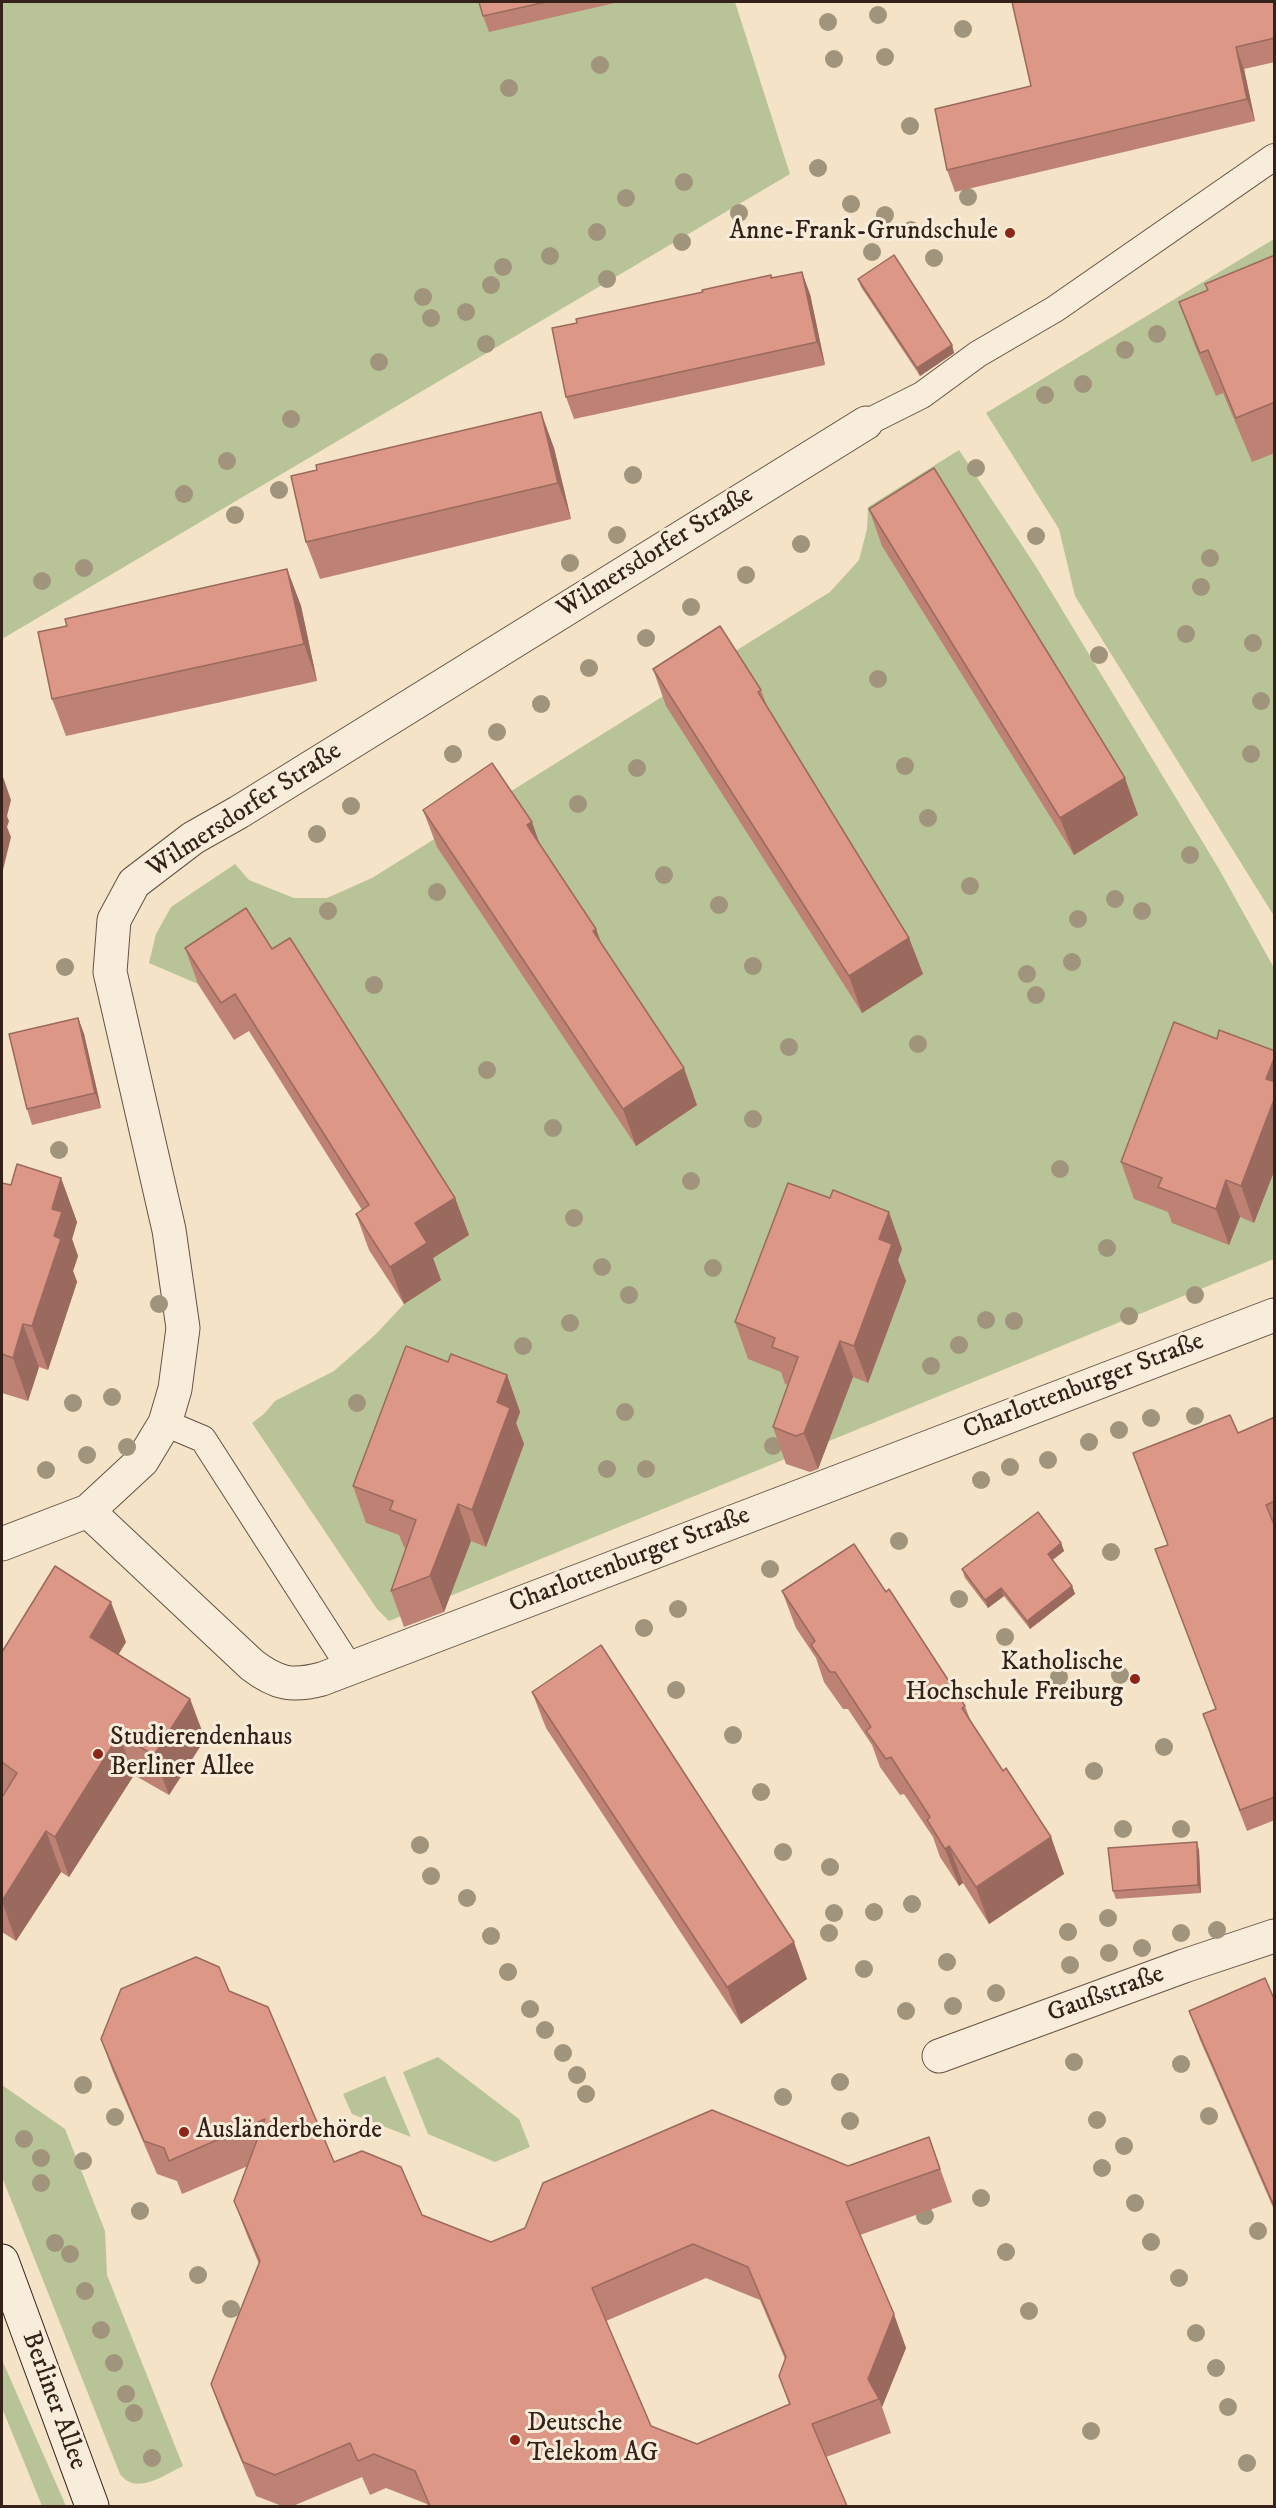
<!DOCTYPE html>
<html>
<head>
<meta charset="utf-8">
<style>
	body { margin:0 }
	#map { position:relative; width:1276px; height:2508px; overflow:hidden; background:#f4e3c6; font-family:"IM FELL DW Pica",serif }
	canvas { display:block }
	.frame { position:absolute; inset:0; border:3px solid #34221a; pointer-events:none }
</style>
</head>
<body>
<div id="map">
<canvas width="1276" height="2508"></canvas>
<div class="frame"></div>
</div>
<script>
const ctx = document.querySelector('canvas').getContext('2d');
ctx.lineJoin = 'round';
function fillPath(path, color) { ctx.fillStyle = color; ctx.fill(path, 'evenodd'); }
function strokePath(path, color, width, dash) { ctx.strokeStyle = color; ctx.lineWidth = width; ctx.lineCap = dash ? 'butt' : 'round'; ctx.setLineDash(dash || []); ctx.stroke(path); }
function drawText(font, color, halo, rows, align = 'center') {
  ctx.font = font + ' "IM FELL DW Pica",serif'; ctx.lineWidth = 6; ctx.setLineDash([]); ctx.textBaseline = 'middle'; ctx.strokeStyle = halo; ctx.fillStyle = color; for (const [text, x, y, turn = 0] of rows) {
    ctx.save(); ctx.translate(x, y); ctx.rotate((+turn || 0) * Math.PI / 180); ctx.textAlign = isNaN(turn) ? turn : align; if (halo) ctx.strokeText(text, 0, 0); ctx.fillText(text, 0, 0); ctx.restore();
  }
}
fillPath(new Path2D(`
	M 2,2 L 735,2 L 790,174 L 2,639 Z
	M 1274,239 L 1274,916 L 1075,596 L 1059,529 L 986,413 Z
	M 959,450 L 1035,565 L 1219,869 L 1274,968 L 1274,1259 L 389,1621 L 377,1609 L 252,1423 L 264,1414 L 275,1401 L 334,1371 L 376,1334 L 404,1304 L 259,945 L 198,984 L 149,963 L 156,934 L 171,907 L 235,864 L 249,880 L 294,898 L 327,898 L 372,878 L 830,592 L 859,560 L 867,529 L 868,507 Z
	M 438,2057 L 519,2119 L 530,2147 L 495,2162 L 428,2134 L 403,2072 Z
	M 385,2076 L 411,2137 L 352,2114 L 343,2094 Z
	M 2,2085 L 65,2129 L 105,2231 L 107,2275 L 183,2466 C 164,2475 136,2496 120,2474 L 2,2177 Z
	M 2,2360 L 66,2506 L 42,2506 L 2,2408 Z`), '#b8c497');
const lane = new Path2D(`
	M 866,423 L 922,395 L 978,354 L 1055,309 L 1274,157
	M 165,1423 L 203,1439 L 350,1668`);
const street = new Path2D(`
	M 88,1511 L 252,1665 C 277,1684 292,1687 322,1679 L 1274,1315
	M 2,1544 L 88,1511 L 142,1461 L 165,1423 L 175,1389 L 183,1328 L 169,1230 L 110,972 L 114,920 L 134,883 L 193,838 L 239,812 L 866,423
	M 939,2056 L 1184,1966 L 1274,1936`);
const secondary = new Path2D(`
	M 2,2261 L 92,2506`);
strokePath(lane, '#645245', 28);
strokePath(street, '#645245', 35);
strokePath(secondary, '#34221a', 35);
strokePath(lane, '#f8edda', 26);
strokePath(street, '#f8edda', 33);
strokePath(secondary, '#f8edda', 33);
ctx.fillStyle = '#a0947c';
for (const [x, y] of [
	[878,15],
	[828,22],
	[963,29],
	[885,57],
	[834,59],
	[600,65],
	[509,88],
	[910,126],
	[818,168],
	[684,182],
	[968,197],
	[626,198],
	[851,204],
	[739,213],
	[885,215],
	[911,230],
	[597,232],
	[682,242],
	[872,252],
	[550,256],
	[934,258],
	[503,267],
	[607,279],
	[491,285],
	[423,297],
	[466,312],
	[431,318],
	[1157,334],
	[486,344],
	[1125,350],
	[379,362],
	[1083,384],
	[1045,395],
	[291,419],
	[227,461],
	[976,468],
	[633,475],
	[279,490],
	[184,494],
	[235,515],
	[617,535],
	[1036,536],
	[801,544],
	[1210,558],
	[570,563],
	[84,568],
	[746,575],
	[42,581],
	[1201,587],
	[691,607],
	[1186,634],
	[646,638],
	[1253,643],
	[1099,655],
	[589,668],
	[878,679],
	[1261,701],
	[541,704],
	[497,732],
	[453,754],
	[1251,754],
	[905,766],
	[637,768],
	[578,804],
	[351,806],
	[928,818],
	[317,834],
	[1190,855],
	[664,875],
	[970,886],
	[437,892],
	[1115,899],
	[719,905],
	[328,911],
	[1142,911],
	[1078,919],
	[1072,962],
	[753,966],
	[65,967],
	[1027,974],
	[374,985],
	[1036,995],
	[918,1044],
	[789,1047],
	[487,1070],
	[753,1119],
	[553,1128],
	[59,1150],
	[1060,1169],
	[691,1181],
	[574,1218],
	[1107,1248],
	[602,1267],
	[713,1268],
	[629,1295],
	[1195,1295],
	[159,1304],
	[1129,1316],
	[986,1320],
	[1014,1321],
	[570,1323],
	[959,1345],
	[523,1346],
	[931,1366],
	[112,1397],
	[73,1403],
	[357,1403],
	[625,1412],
	[1195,1416],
	[1151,1418],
	[1119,1430],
	[1089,1442],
	[773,1446],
	[127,1447],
	[87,1455],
	[1048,1460],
	[1010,1467],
	[607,1469],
	[646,1469],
	[46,1470],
	[981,1480],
	[899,1541],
	[1111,1552],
	[770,1569],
	[959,1599],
	[678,1609],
	[644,1628],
	[1005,1637],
	[1120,1675],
	[1059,1677],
	[676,1690],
	[733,1735],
	[1164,1747],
	[1094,1771],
	[761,1792],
	[1123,1829],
	[1181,1829],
	[420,1845],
	[783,1852],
	[830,1867],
	[431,1876],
	[467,1898],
	[912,1904],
	[874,1912],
	[834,1913],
	[1108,1918],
	[1217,1930],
	[1068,1932],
	[829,1933],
	[1181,1933],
	[491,1936],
	[1142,1948],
	[1109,1953],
	[947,1962],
	[1070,1965],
	[864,1969],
	[508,1972],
	[996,1993],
	[953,2006],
	[530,2009],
	[906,2011],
	[545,2030],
	[563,2053],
	[1074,2062],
	[1181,2064],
	[577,2075],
	[840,2082],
	[83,2085],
	[586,2094],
	[783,2097],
	[1209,2116],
	[115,2117],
	[1097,2120],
	[850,2121],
	[24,2139],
	[1124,2146],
	[41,2158],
	[83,2161],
	[1102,2168],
	[41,2183],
	[981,2198],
	[1135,2203],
	[140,2211],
	[925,2216],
	[1258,2231],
	[1151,2242],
	[55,2243],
	[1006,2252],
	[70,2254],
	[198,2275],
	[1179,2278],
	[85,2291],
	[231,2309],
	[1029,2311],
	[101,2330],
	[1196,2333],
	[114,2363],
	[1216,2368],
	[126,2394],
	[1228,2407],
	[134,2413],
	[1091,2431],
	[152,2458],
	[1247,2463]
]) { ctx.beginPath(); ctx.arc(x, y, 9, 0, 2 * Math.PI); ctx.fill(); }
fillPath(new Path2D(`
	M 479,2 L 619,2 L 489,32 L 483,16 Z
	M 1275,2 L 1275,62 L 1244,69 L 1255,121 L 955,192 L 947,170 L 1031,86 Z
	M 1275,255 L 1275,453 L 1252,462 L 1223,393 L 1216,396 L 1195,346 L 1179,302 L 1207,290 Z
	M 771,275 L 772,278 L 810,294 L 825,365 L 574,419 L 566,397 L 577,323 Z
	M 858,279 L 952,345 L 954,353 L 920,376 L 861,287 Z
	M 554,448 L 571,519 L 320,579 L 306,542 Z
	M 869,509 L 1138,815 L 1074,855 L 882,546 Z
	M 287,569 L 301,606 L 317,681 L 66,736 L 52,699 L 67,626 Z
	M 653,669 L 761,690 L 767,706 L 909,938 L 923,974 L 862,1013 L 666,706 Z
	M 423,810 L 540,844 L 596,929 L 601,943 L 697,1105 L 636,1146 L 437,847 Z
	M 185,948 L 272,949 L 455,1198 L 469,1235 L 433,1258 L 441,1280 L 404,1304 L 369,1250 L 356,1214 L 362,1210 L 249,1031 L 234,1040 L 198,984 Z
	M 78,1018 L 84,1034 L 101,1108 L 32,1125 L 27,1109 Z
	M 1217,1039 L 1275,1051 L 1275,1169 L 1254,1223 L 1240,1217 L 1229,1245 L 1172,1223 L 1168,1212 L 1134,1199 L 1121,1162 Z
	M 61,1178 L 77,1222 L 72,1239 L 78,1256 L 73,1271 L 77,1282 L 48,1370 L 39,1367 L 28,1401 L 2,1393 L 2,1183 L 11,1185 Z
	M 902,1249 L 898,1260 L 906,1281 L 868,1383 L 853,1377 L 818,1469 L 810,1472 L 786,1464 L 773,1427 L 788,1385 L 785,1384 L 781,1372 L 748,1359 L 735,1322 Z
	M 448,1362 L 507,1375 L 520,1412 L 516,1423 L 524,1444 L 486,1547 L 471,1541 L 444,1612 L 404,1627 L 391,1591 L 406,1548 L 404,1547 L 399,1535 L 366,1523 L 353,1486 Z
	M 1275,1417 L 1275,1820 L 1247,1831 L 1210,1735 L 1216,1709 L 1238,1433 Z
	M 1061,1543 L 1064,1551 L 1052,1560 L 1072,1586 L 1075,1594 L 1030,1629 L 1004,1596 L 988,1608 L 965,1578 L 962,1569 Z
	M 782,1591 L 886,1592 L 965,1706 L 971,1722 L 1003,1771 L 1051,1837 L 1064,1874 L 989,1924 L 963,1883 L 959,1886 L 940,1857 L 933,1837 L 904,1794 L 900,1795 L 880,1767 L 872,1745 L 848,1709 L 843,1709 L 824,1682 L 816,1658 L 796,1628 Z
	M 126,1642 L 118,1654 L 190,1699 L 205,1739 L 169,1795 L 134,1775 L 69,1877 L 61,1872 L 16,1941 L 2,1932 L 2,1797 L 4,1793 L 2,1792 L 2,1652 Z
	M 532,1692 L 807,1979 L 741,2024 L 546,1728 Z
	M 1199,1850 L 1201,1893 L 1116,1899 L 1113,1891 Z
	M 229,1991 L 334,2162 L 422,2215 L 491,2242 L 848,2166 L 929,2137 L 952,2202 L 860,2235 L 906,2348 L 882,2407 L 891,2433 L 826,2457 L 847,2506 L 428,2506 L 427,2504 L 386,2488 L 370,2495 L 362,2477 L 293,2506 L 282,2506 L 256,2496 L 223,2417 L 211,2384 L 259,2264 L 247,2235 L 234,2201 L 248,2166 L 182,2194 L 177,2181 L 157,2174 L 113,2072 L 101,2039 ZM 706,2278 L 760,2300 L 785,2359 L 779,2376 L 789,2404 L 697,2444 L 651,2426 L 606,2321 Z
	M 1275,2001 L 1275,2212 L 1200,2040 L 1189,2011 Z`), '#be8274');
fillPath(new Path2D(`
	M 1236,47 L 1244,69 L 1255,121 L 1247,99 Z
	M 802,272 L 810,294 L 825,365 L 817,342 Z
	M 952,345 L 954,353 L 920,376 L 917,368 Z
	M 541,412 L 554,448 L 571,519 L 558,483 Z
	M 287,569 L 301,606 L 317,681 L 304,644 Z
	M 2,774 L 11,800 L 7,816 L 9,821 L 7,827 L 11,837 L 2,874 Z
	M 1125,778 L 1138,815 L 1074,855 L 1060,818 Z
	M 532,822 L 545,859 L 527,825 Z
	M 596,929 L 609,965 L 593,931 Z
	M 909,938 L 923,974 L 862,1013 L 849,976 Z
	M 78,1018 L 84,1034 L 101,1108 L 95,1093 Z
	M 1275,1056 L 1275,1169 L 1254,1223 L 1241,1186 L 1266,1079 Z
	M 684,1068 L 697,1105 L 636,1146 L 623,1109 Z
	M 61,1178 L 77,1222 L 72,1239 L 78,1256 L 73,1271 L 77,1282 L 48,1370 L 32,1326 L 54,1236 L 52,1209 Z
	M 1226,1180 L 1240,1217 L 1229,1245 L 1216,1209 Z
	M 455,1198 L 469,1235 L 433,1258 L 441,1280 L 404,1304 L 390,1267 L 415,1223 Z
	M 889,1212 L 902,1249 L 898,1260 L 906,1281 L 868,1383 L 854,1346 L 879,1239 Z
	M 23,1324 L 39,1367 L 28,1401 L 13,1358 Z
	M 840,1341 L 853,1377 L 818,1469 L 804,1433 Z
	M 507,1375 L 520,1412 L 516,1423 L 524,1444 L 486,1547 L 472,1510 L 497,1402 Z
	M 458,1504 L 471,1541 L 444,1612 L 430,1576 Z
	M 1061,1543 L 1064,1551 L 1050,1562 L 1048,1554 Z
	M 1072,1586 L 1075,1594 L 1030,1629 L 1027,1621 Z
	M 1001,1588 L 1004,1596 L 988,1608 L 985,1600 Z
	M 111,1602 L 126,1642 L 105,1677 L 90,1637 Z
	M 190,1699 L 205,1739 L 169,1795 L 154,1755 Z
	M 119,1735 L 134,1775 L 69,1877 L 55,1837 Z
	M 46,1831 L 61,1872 L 16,1941 L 2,1901 Z
	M 1051,1837 L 1064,1874 L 989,1924 L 976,1887 Z
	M 1197,1842 L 1199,1850 L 1201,1893 L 1198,1885 Z
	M 949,1846 L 963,1883 L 959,1886 L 945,1849 Z
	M 794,1942 L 807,1979 L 741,2024 L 727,1987 Z
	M 894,2314 L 906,2348 L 882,2407 L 879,2399 L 868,2379 Z`), '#9b6a5e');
const building = new Path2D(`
	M 479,2 L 546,2 L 483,16 Z
	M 1012,2 L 1275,2 L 1275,38 L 1236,47 L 1247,99 L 947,170 L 935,109 L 1031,86 Z
	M 894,255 L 952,345 L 917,368 L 858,279 Z
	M 1275,255 L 1275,402 L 1236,418 L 1208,350 L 1200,353 L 1179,302 L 1208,290 L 1205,284 Z
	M 802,272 L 817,342 L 566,397 L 552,328 L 577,323 L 576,319 L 703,292 L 702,290 L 771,275 L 771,278 Z
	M 541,412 L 558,483 L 306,542 L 291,476 L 317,470 L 316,465 Z
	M 934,468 L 1125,778 L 1060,818 L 869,509 Z
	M 287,569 L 304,644 L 52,699 L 38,632 L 67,626 L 65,619 Z
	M 720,626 L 761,690 L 758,692 L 909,938 L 849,976 L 653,669 Z
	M 492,763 L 532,822 L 527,825 L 596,929 L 593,931 L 684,1068 L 623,1109 L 423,810 Z
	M 246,908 L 272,949 L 290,938 L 455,1198 L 415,1223 L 427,1243 L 390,1267 L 356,1214 L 369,1205 L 235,994 L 221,1003 L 185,948 Z
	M 78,1018 L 95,1093 L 27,1109 L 9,1034 Z
	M 1174,1022 L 1217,1039 L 1219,1030 L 1275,1051 L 1275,1056 L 1266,1079 L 1275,1082 L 1275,1097 L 1241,1186 L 1226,1180 L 1216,1209 L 1158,1187 L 1162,1178 L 1121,1162 Z
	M 17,1164 L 61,1178 L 52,1209 L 62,1212 L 54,1236 L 61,1239 L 32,1326 L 23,1324 L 13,1358 L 2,1354 L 2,1183 L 11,1185 Z
	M 788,1183 L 830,1198 L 833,1190 L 889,1212 L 879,1239 L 892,1244 L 854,1346 L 840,1341 L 804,1433 L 796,1436 L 773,1427 L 798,1357 L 772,1347 L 775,1338 L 735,1322 Z
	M 406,1346 L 448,1362 L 451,1354 L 507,1375 L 497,1402 L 510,1408 L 472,1510 L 458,1504 L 430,1576 L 391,1591 L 416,1520 L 390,1510 L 393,1501 L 353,1486 Z
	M 1230,1415 L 1238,1433 L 1275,1417 L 1275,1501 L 1266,1505 L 1275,1527 L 1275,1797 L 1240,1810 L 1203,1714 L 1216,1709 L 1155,1549 L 1168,1545 L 1133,1453 Z
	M 1038,1512 L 1061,1543 L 1048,1554 L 1072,1586 L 1027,1621 L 1001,1588 L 985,1600 L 962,1569 Z
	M 854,1544 L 886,1592 L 889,1589 L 965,1706 L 962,1708 L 1003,1771 L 1006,1768 L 1051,1837 L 976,1887 L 949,1846 L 945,1849 L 927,1820 L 930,1817 L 891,1757 L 886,1759 L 866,1731 L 871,1727 L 835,1672 L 830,1672 L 811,1645 L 815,1641 L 782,1591 Z
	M 55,1566 L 111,1602 L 90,1637 L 190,1699 L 154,1755 L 119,1735 L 55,1837 L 46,1831 L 2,1901 L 2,1797 L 17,1773 L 2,1762 L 2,1652 Z
	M 601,1645 L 794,1942 L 727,1987 L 532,1692 Z
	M 1197,1842 L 1198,1885 L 1113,1891 L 1108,1848 Z
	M 196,1957 L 219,1967 L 229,1991 L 268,2007 L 334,2162 L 362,2151 L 401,2167 L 422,2215 L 491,2242 L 525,2228 L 543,2183 L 712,2110 L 848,2166 L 929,2137 L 940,2169 L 846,2202 L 894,2314 L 868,2379 L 879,2399 L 812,2424 L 847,2506 L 430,2506 L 415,2471 L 374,2454 L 358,2461 L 350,2443 L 275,2475 L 243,2462 L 211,2384 L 260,2261 L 234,2201 L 265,2119 L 169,2161 L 164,2148 L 144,2141 L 101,2039 L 121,1989 ZM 693,2244 L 748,2267 L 786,2357 L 779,2376 L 790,2404 L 697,2444 L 651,2426 L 592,2288 Z
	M 1265,1978 L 1275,2001 L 1275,2208 L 1189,2011 Z`);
fillPath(building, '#dd9787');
strokePath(building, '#9b6a5e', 1.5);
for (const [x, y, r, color] of [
	[1010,233,6,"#8f2418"],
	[1135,1679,6,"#8f2418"],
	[98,1754,6,"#8f2418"],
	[184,2132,6,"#8f2418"],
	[515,2440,6,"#8f2418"]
]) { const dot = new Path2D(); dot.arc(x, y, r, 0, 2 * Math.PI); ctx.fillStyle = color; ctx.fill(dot); strokePath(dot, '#f8edda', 2); }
drawText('26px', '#34221a', '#f8edda', [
	["Anne-Frank-Grundschule",998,233,"right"],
	["Katholische",1123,1664,"right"],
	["Hochschule Freiburg",1123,1694,"right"],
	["Studierendenhaus",110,1739],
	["Berliner Allee",110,1769],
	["Ausländerbehörde",196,2132],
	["Deutsche",527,2425],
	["Telekom AG",527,2455]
], 'left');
drawText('26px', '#34221a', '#f8edda', [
	["Wilmersdorfer Straße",656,553,-32],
	["Wilmersdorfer Straße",245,811,-33],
	["Charlottenburger Straße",1084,1387,-21],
	["Charlottenburger Straße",630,1561,-21],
	["Gaußstraße",1106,1995,-20],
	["Berliner Allee",53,2401,70]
]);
</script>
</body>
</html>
